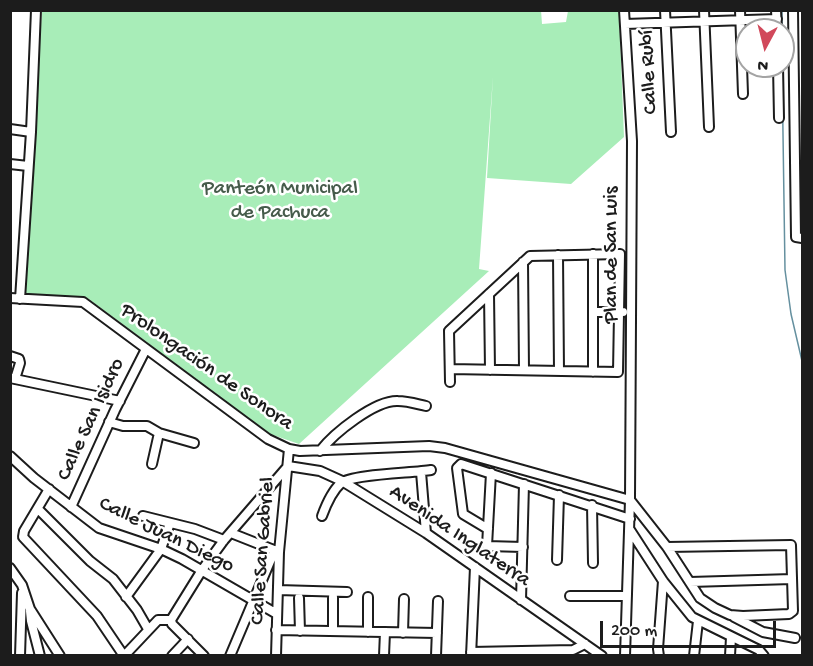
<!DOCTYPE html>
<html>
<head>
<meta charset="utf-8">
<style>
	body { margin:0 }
	#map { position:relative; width:813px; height:666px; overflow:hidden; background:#fff; font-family:"Gochi Hand",sans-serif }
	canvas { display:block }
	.frame { position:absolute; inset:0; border:12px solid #1c1c1c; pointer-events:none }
	.north { position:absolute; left:735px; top:18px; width:60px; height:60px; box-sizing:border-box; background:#fff; border:2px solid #a4a4a4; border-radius:50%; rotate:187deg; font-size:16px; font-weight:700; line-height:24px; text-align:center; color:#1c1c1c }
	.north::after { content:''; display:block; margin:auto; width:21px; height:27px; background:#d1495b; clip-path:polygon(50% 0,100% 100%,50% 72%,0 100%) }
	.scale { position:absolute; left:600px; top:621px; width:176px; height:27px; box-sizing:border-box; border:3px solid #1c1c1c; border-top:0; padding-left:8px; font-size:18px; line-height:21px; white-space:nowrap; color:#1c1c1c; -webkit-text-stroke:4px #fff; paint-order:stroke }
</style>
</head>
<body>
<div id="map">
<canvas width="813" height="666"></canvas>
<div class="frame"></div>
<div class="north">N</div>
<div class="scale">200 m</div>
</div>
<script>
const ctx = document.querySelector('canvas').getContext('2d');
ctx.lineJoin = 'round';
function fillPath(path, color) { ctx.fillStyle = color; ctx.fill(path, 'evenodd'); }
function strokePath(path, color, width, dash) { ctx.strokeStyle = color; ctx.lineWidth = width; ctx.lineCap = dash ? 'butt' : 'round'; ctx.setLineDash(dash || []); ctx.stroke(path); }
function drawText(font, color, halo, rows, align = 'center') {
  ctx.font = font + ' "Gochi Hand",sans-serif'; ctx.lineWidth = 5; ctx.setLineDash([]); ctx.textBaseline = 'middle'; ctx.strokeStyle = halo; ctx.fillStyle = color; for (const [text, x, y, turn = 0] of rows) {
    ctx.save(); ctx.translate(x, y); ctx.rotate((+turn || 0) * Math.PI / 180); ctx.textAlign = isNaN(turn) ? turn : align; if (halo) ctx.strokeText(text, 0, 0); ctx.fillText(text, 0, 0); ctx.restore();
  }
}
fillPath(new Path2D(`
	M 541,10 L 542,24 L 566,22 L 568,11 L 619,11 L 624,137 L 571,184 L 487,178 L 493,76 L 479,269 L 489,271 L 299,444 L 270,434 L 86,297 L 22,294 L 42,11 Z`), '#a8edb8');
strokePath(new Path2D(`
	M 782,10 L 782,30
	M 782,66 L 785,270 L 791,314 L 802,361`), '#65909f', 1.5);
const minor = new Path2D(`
	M 624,10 L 632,141 L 630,500 L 625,656
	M 665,10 L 671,132
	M 704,10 L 709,127
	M 740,10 L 743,94
	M 776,10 L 777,30
	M 793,10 L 796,237 L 802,238
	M 625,24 L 777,19
	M 778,66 L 779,118
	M 10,129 L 31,132
	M 10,164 L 28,166
	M 593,254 L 593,372
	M 558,255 L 559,371
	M 523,262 L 524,370
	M 489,294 L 490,370
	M 10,298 L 83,302 L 268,439 L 289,449 L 300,451 L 429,446 L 445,448 L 630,500 L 667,547 L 700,598 L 715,608 L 730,615 L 743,616 L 789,614 L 793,611 L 791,545 L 667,547
	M 20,299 L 31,132 L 36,10
	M 593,312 L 623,312
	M 10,356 L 19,359 L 20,363 L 15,379
	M 450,369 L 618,372 L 620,254 L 530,256 L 449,331 L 450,382
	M 10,378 L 120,401
	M 109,422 L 123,426 L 147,426 L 159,433 L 194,443
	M 320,451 C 334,433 375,400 398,401 C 407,401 417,404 426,406
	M 10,456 L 34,478 L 99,528 L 161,549 L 182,559 L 277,614
	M 152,464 L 159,433
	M 421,472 L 426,533
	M 491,473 L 487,546 L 523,547
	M 49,489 L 24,531 L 23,537 L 97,616 L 124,656
	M 592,505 L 593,563
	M 71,507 L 115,410 L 146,349
	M 38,509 L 90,561 L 113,579 L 137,610 L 148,629
	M 143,516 L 195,529 L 224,540
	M 322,516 C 326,505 332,491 341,483 C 352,474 414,473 431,470
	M 488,529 L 463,514 L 457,468 L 461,464 L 630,519
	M 630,530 L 663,581 L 692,617 L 759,650 L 764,656
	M 231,533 L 279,552
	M 557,560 L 559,495
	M 10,568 L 22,585 L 30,609 L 60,656
	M 690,582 L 792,579
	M 278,590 L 347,592
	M 570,596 L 627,596
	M 126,597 L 161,549 L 170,523
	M 299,598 L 300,631
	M 521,600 L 524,484
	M 30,611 L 31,621 L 40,656
	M 734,617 L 763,632 L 795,638
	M 171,620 L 202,570 L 224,540 L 288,466 L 320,471 L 342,481 L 426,533 L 602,656
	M 171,620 L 172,624 L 204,656
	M 276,630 L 437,633
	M 333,631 L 333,597
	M 368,632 L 368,597
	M 403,633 L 404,599
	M 471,652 L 573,650 L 585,644
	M 20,656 L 22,593
	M 124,656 L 158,620 L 171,620
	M 172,656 L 188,639
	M 230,656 L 274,552
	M 276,656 L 279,552 L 289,449
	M 384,656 L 385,632
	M 436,656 L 438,601
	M 471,656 L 475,567
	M 659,656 L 658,649 L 663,581
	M 694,656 L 698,621
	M 730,656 L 731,637`);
strokePath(minor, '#1c1c1c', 12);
strokePath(minor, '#fff', 8);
drawText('21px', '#1c1c1c', '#fff', [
	["Calle Rubí",650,72,-93],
	["Plan de San Luis",613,255,-90],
	["Prolongación de Sonora",206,368,35],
	["Calle San Isidro",92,420,-65],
	["Calle Juan Diego",166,536,26],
	["Avenida Inglaterra",459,537,34],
	["Calle San Gabriel",264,551,-86]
]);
drawText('21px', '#465b4b', '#fff', [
	["Panteón Municipal",280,190],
	["de Pachuca",280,214]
]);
</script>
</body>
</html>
